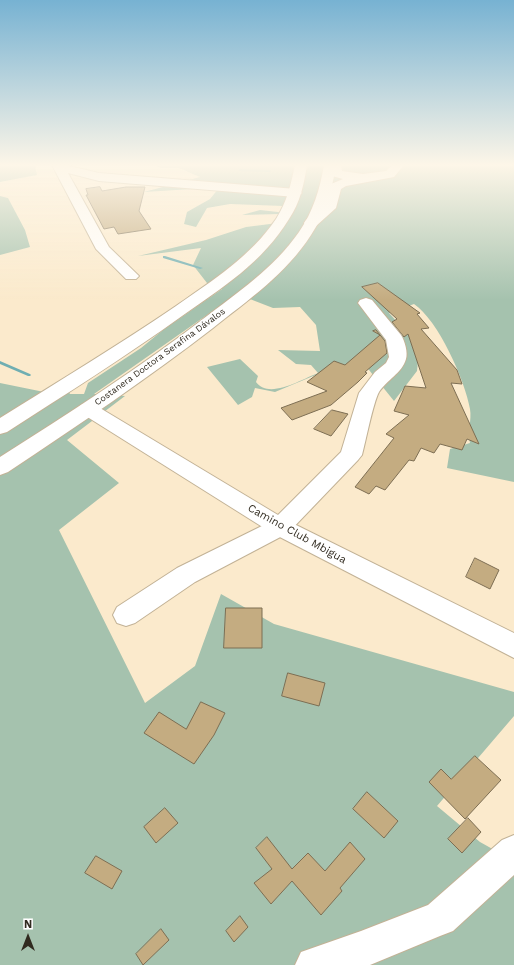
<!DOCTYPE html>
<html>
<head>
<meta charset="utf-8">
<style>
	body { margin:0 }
	#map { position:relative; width:514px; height:965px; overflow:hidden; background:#fbeacc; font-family:"Work Sans",sans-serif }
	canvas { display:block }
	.north { position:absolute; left:8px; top:917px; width:40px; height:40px; -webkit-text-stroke:3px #fff; paint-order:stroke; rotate:0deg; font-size:11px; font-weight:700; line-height:16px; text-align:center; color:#312b20 }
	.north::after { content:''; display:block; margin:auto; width:14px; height:18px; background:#312b20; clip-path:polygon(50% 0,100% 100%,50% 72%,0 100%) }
</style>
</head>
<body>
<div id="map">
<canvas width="514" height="965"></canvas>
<div class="north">N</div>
</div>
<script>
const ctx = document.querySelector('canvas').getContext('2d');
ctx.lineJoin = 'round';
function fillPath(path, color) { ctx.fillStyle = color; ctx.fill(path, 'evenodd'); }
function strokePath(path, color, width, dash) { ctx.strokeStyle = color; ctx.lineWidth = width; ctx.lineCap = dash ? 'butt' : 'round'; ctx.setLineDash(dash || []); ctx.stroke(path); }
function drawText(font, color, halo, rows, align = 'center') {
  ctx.font = font + ' "Work Sans",sans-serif'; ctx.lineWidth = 3; ctx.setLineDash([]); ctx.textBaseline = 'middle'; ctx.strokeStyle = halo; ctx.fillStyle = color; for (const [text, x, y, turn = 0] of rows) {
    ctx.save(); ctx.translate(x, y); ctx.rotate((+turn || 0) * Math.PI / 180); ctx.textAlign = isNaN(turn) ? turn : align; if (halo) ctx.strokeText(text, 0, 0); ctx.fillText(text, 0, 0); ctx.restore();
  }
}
fillPath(new Path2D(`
	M 0,165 L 35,165 L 37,175 L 0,182 Z
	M 156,165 L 514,165 L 514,482 L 447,468 L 450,449 L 470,443 C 467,432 472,420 470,409 C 465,380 438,320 414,304 L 389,313 L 399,324 L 384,330 L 411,330 L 419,351 L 417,371 L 394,401 L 361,360 L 318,374 L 275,392 L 255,388 L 252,397 L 238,405 L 207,367 L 240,359 L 258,376 L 256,382 C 269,400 302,379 318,373 L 311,365 L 296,364 L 278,350 L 320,351 L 316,325 L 300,307 L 273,308 L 237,294 L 94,394 L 125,396 L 67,440 L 119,483 L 59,530 L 145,703 L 195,666 L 221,594 L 274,624 L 514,692 L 514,716 L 437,806 L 480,842 L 514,861 L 514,965 L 0,965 L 0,383 L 49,393 L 69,392 L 70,394 L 84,394 L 88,383 L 141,348 L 163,330 L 222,289 L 207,283 L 193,265 L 201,248 L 138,256 L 206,240 L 246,227 L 278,223 L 280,214 L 242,215 L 260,210 L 287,213 L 283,206 L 230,204 L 207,208 L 196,227 L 184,224 L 187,212 L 210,199 L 223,183 L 193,189 L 144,192 L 200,177 L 179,168 L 160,168 Z
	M 0,196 L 8,198 L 25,230 L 30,247 L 0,255 Z`), '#a5c2ae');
fillPath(new Path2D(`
	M 240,169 L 270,170 L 271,171 L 270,172 L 239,171 L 239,169 Z
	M 163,256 L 165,256 L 203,268 L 200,269 L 163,258 Z
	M 0,361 L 30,374 L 31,375 L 30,376 L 28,376 L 0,364 Z`), '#6faeb2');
const building = new Path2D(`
	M 100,187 L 102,191 L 126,187 L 145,187 L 139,211 L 151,229 L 118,234 L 114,227 L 104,229 L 86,195 L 88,195 L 86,189 Z
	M 378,283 L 420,313 L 417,314 L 429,328 L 421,329 L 457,370 L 462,384 L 451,383 L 479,444 L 467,439 L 462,450 L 440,444 L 434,453 L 421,448 L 414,461 L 409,460 L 385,490 L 376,486 L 369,494 L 355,487 L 394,438 L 386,434 L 409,415 L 394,411 L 405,386 L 426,388 L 408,334 L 404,337 L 392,322 L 397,319 L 362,287 Z
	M 376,330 L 385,341 L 387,353 L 365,372 L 367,373 L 358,382 L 331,405 L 292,420 L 281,408 L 327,391 L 307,382 L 334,361 L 345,365 L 380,335 L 373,331 Z
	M 332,410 L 348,414 L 331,436 L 314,429 Z
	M 475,558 L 499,570 L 490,589 L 466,577 Z
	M 226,608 L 262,608 L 262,648 L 224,648 Z
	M 288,673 L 325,683 L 319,706 L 282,696 Z
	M 201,702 L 225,713 L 214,735 L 194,764 L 144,733 L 159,712 L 186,729 Z
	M 475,756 L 501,780 L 465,819 L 429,782 L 441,769 L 451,779 Z
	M 367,792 L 398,821 L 384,838 L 353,809 Z
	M 165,808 L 178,823 L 156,843 L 144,827 Z
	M 468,818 L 481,832 L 462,853 L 448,839 Z
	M 267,837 L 292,869 L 308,853 L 325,871 L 350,842 L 365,859 L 340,888 L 342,891 L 321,915 L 292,881 L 271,904 L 254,883 L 272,869 L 256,848 Z
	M 96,856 L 122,871 L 112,889 L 85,873 Z
	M 240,916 L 248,927 L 234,942 L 226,931 Z
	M 161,929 L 169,940 L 143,965 L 136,954 Z`);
fillPath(building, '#c4ac81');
strokePath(building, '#7d6e53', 1);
const minor = new Path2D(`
	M 52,165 L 65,165 L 99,173 L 296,189 L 302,193 L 296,197 L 99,181 L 68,173 L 109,247 L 139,276 L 136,279 L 126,279 L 96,249 Z
	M 329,165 L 341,165 L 342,171 L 363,174 L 386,171 L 392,165 L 404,165 L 394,177 L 346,186 L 341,189 L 336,208 L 316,226 L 306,226 L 304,223 L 306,220 L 323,206 L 331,184 L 343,179 L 332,176 Z
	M 366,298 L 372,300 L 401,335 C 405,341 408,353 406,359 C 402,373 387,380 379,392 C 373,403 366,440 362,455 L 358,460 L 288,533 L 195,582 L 135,623 L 126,626 L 117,623 L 113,615 L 117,607 L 177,568 L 272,521 L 341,452 L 359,393 L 375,372 L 386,363 L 389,357 L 386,340 L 358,303 L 360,300 Z
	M 514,835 L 514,875 L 453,931 L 440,936 L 370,965 L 295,965 L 301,952 L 361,931 L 428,905 L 502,840 Z`);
const major = new Path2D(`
	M 88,403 L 95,405 L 288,521 L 514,633 L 514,658 L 272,533 L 81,413 L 78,409 L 81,405 Z`);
const highway = new Path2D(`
	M 295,165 L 307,165 C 304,184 300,203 289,219 C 263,262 222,288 182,316 C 125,357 66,394 7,432 L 0,434 L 0,418 C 59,381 119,345 176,306 C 212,281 251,256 276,219 C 287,202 291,184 295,165 Z
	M 324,165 L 336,165 C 332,191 325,214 311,235 C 286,274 248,300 213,328 C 147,379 77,426 8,472 L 0,475 L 0,457 C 69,413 138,369 203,319 C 237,293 274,268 299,232 C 313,212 320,189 324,165 Z`);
strokePath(minor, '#c2b296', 2);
strokePath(major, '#c2b296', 2);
strokePath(highway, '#c2b296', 2);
fillPath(minor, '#fff');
fillPath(major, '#fff');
fillPath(highway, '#fff');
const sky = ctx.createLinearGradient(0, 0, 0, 300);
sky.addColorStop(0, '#77b2d2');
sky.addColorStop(0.55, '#fdf6e8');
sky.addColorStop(1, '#fdf6e800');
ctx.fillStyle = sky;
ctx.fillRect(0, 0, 514, 300);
drawText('9px', '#312b20', '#fff', [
	["Costanera Doctora Serafina Dávalos",160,357,-36]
]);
drawText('11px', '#312b20', '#fff', [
	["Camino Club Mbigua",297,534,29]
]);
</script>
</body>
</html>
